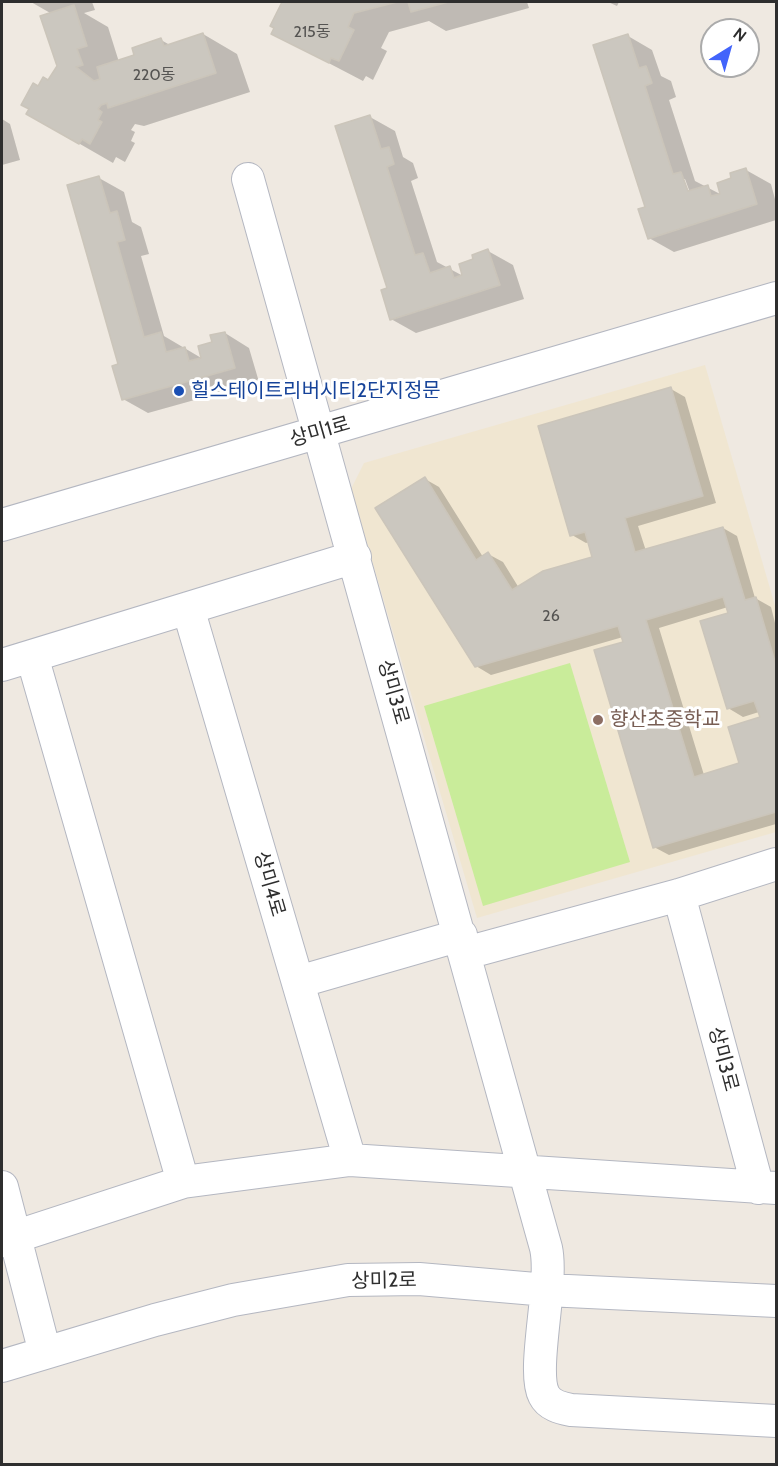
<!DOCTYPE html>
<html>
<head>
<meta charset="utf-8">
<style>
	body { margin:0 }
	#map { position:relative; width:778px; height:1466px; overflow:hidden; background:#efe9e1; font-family:Cabin,sans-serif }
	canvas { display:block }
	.frame { position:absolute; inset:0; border:3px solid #2e2e2e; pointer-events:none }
	.north { position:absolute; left:700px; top:18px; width:60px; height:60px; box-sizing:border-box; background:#fff; border:2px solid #ababab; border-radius:50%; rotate:37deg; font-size:16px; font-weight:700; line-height:24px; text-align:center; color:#2e2e2e }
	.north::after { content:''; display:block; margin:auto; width:21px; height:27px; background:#4264fb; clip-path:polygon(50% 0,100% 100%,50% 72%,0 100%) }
</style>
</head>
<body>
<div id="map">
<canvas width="778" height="1466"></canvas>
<div class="frame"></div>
<div class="north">N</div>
</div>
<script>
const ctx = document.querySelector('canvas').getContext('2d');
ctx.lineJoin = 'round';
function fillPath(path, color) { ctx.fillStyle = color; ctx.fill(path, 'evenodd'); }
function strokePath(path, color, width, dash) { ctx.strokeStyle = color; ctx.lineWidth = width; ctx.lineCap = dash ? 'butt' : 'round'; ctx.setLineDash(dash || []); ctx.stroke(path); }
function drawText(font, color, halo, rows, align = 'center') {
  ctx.font = font + ' Cabin,"Noto Sans KR",sans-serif'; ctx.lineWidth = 6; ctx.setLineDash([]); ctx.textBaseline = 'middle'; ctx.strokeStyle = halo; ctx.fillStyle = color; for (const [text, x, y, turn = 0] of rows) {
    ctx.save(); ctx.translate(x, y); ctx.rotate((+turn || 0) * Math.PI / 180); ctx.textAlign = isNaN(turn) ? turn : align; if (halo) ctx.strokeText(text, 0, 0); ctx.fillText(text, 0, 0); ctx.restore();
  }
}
fillPath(new Path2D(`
	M 705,365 L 776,609 L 776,832 L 477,918 L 351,489 L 364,463 Z`), '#f0e6d1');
fillPath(new Path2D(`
	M 570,663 L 630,862 L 483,906 L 424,706 Z`), '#c9ec9a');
fillPath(new Path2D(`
	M 31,2 L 92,2 L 95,10 L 84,13 L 108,27 L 119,62 L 136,56 L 161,40 L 170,45 L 203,34 L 237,54 L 250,92 L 144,126 L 135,124 L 131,130 L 135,132 L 131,141 L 135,143 L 125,162 L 116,157 L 113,163 L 28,114 L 58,66 L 52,14 Z
	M 291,2 L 527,2 L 529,8 L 446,31 L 429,21 L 389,32 L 381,48 L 387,51 L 373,80 L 366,76 L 363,81 L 273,34 Z
	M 608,2 L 619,2 L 617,6 Z
	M 628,36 L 652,50 L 661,76 L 671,81 L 676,97 L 669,100 L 695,181 L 722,195 L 746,170 L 771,184 L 776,203 L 776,220 L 674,252 L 649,238 ZM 682,179 L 685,179 L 692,198 L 689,199 Z
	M 370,117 L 395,131 L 403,157 L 413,163 L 418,178 L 411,181 L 437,262 L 465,277 L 488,251 L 513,265 L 524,299 L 416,333 L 391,319 Z
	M 2,119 L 10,124 L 20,160 L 2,165 Z
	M 99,178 L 124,192 L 132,222 L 141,227 L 149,254 L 141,256 L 164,336 L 203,359 L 225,333 L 249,348 L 259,382 L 148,413 L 123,399 Z
	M 671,389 L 685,397 L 716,503 L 638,526 L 646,551 L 723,528 L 737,536 L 755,598 L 771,607 L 776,627 L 776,824 L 669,855 L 654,847 L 623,637 L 491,675 L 476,666 L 425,479 L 439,487 L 483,557 L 488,554 L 503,562 L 519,588 L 594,558 L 589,542 L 586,543 L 572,535 ZM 728,607 L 728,708 L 743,717 L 759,712 L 761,718 L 741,764 L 704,775 L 659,628 Z`), '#0003');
const building = new Path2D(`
	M 282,2 L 289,3 L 397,2 L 354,13 L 348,27 L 354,30 L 339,61 L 331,58 L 329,63 L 271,34 L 274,28 L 270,26 Z
	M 408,2 L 448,2 L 411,12 Z
	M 74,5 L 87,46 L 77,49 L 83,65 L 76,67 L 94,81 L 100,79 L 97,67 L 134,55 L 132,48 L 161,38 L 164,46 L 203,33 L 216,73 L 108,108 L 107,103 L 101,105 L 98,109 L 102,112 L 98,120 L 102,122 L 90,144 L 82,139 L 79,144 L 26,114 L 29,109 L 21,105 L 33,83 L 38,86 L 43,77 L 48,80 L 57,66 L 40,16 Z
	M 628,34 L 639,68 L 646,66 L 652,83 L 645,86 L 673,174 L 681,172 L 688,191 L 708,185 L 711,196 L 720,194 L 717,183 L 731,178 L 730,173 L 746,168 L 757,204 L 648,239 L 638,209 L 645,207 L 593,45 Z
	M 370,115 L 381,149 L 389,147 L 394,164 L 387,167 L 415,255 L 423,253 L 430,273 L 450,266 L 454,278 L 462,275 L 459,264 L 473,259 L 472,255 L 488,249 L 500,285 L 390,320 L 381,290 L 387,288 L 335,126 Z
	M 99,176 L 110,213 L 117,211 L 125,240 L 117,242 L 144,337 L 161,332 L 166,352 L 185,347 L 189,361 L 201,358 L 198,346 L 212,342 L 210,335 L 225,332 L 235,368 L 122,400 L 112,366 L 118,364 L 67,185 Z
	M 671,387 L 703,496 L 625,518 L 635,552 L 723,527 L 745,600 L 756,597 L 776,665 L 776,812 L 653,848 L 594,650 L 623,642 L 618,626 L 475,667 L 375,508 L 425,477 L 476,560 L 488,552 L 512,590 L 543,571 L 592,557 L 585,532 L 570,536 L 538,426 ZM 723,597 L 728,613 L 700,621 L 727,709 L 754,701 L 760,717 L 728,727 L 739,763 L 694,777 L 646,620 Z`);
fillPath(building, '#cbc7bf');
strokePath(building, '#cbc5ba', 1.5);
const minor = new Path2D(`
	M 248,179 L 546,1248 C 554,1284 531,1370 544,1395 C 549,1405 560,1408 571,1410 L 776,1421
	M 2,525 L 776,298
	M 188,608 L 350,1160
	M 32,656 L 183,1182
	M 2,665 L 355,557
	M 679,895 L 758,1188
	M 466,953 L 679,895 L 776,864
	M 298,982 L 461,935
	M 2,1187 L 45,1353
	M 2,1241 L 183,1182 L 350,1160 L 776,1188
	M 2,1366 L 155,1320 L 233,1300 L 348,1280 L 419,1279 L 547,1290 L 776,1301`);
strokePath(minor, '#b4b7c1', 34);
strokePath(minor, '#fff', 32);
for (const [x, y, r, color] of [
	[179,391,6,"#1a4fb4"],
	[598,720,6,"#8d6e63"]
]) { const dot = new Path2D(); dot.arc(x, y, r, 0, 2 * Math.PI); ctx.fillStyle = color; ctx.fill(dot); strokePath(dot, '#fff', 2); }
drawText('16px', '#555452', null, [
	["215동",312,32],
	["220동",154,75],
	["26",551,616]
]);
drawText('20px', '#164399', '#fff', [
	["힐스테이트리버시티2단지정문",191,391]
], 'left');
drawText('20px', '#2e2e2e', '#fff', [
	["상미1로",320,432,-16],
	["상미3로",393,692,74],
	["상미4로",269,884,74],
	["상미3로",723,1059,75],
	["상미2로",384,1281,-1]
]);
drawText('20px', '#785e54', '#fff', [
	["향산초중학교",610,720]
], 'left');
</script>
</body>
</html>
